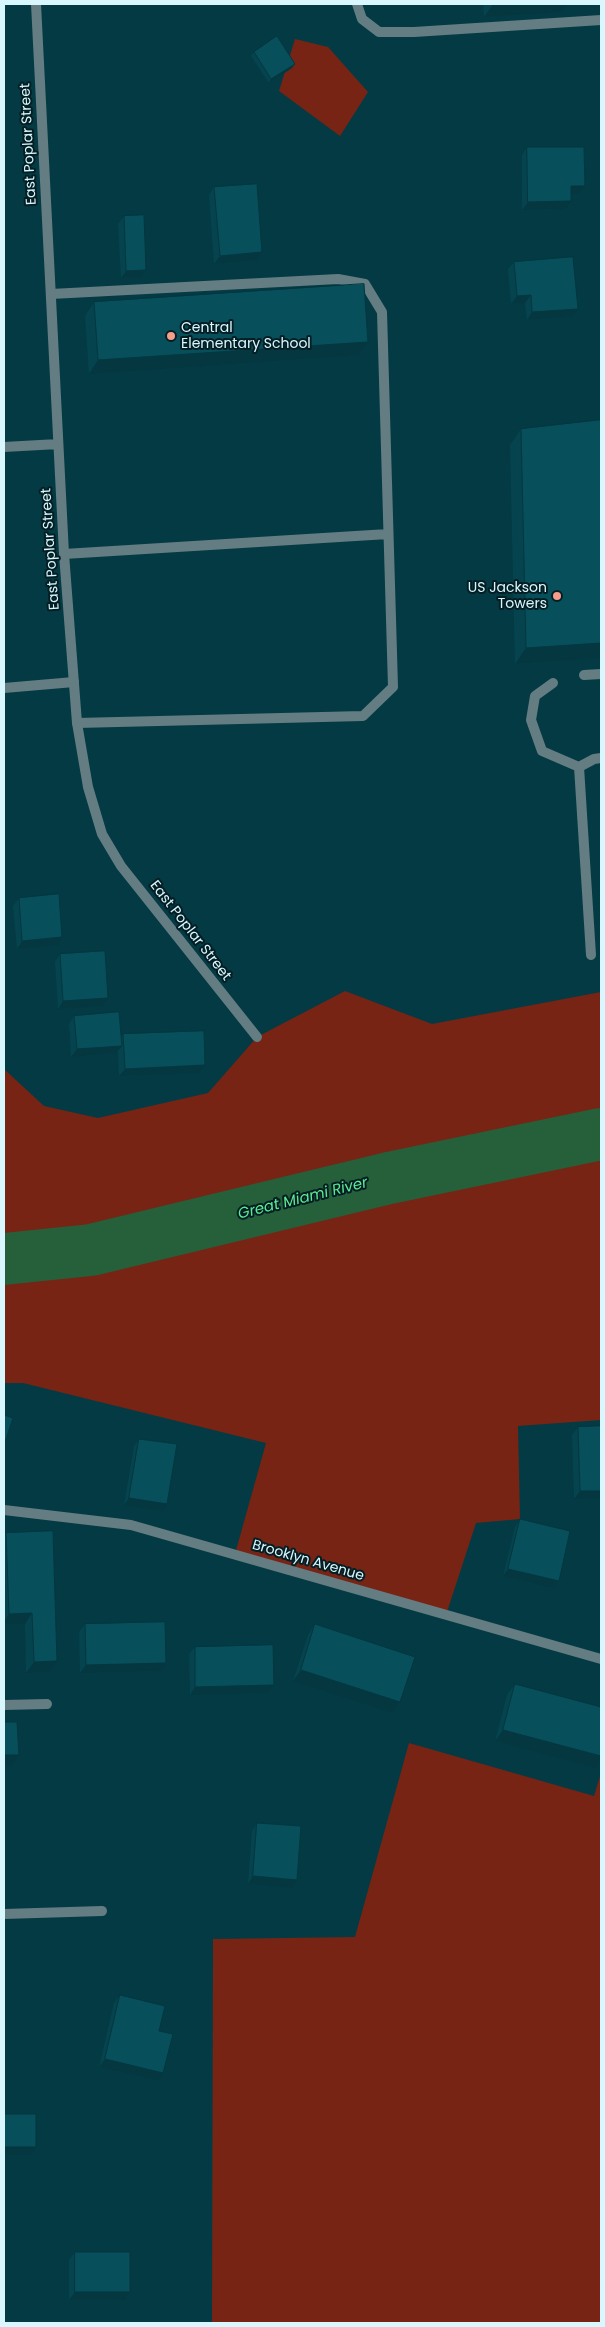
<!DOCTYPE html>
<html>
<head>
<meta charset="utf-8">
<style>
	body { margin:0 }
	#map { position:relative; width:605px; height:2327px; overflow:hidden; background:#043a43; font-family:Poppins,sans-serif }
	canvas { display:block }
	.frame { position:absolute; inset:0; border:5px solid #d8f7fe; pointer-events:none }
</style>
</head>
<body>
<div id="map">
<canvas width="605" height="2327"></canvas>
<div class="frame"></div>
</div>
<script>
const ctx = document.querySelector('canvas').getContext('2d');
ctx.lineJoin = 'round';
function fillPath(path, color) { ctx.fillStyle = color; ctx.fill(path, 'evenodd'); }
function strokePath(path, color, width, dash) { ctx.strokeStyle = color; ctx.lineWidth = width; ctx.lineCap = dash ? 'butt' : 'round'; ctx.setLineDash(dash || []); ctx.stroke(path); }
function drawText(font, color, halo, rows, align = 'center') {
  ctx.font = font + ' Poppins,sans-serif'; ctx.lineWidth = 4; ctx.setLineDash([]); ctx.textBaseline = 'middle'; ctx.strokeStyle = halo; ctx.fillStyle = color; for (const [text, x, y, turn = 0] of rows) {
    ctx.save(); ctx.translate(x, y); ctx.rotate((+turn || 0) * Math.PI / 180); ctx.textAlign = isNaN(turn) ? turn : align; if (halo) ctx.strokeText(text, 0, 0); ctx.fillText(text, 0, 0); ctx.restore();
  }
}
fillPath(new Path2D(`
	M 295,39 L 328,47 L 368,92 L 340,136 L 279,91 Z
	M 345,991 L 432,1024 L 601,992 L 601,1420 L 518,1426 L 520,1519 L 476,1523 L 446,1615 L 235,1554 L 266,1443 L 23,1383 L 4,1383 L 4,1069 L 44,1106 L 98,1118 L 208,1093 L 257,1037 Z
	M 409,1743 L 594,1796 L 601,1773 L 601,2323 L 212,2323 L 213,1939 L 355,1937 Z`), '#772415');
strokePath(new Path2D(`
	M 4,1259 L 91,1250 L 389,1178 L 601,1134`), '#25603a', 52);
strokePath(new Path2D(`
	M 357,4 L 362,19 L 379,32 L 414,32 L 601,20
	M 51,294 L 338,279 L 365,284 L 382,312 L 393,687 L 363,716 L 77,723
	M 64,554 L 388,534
	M 584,675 L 601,674
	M 553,683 L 535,696 L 531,720 L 542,751 L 579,767
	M 4,688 L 74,682
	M 591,955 L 579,767 L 594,759 L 601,758
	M 4,1705 L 47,1704`), '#647d82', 10);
strokePath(new Path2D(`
	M 36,4 L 64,554 L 77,723 L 88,787 L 102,834 L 121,866 L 257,1037
	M 4,447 L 58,444
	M 4,1510 L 131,1525 L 601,1659
	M 4,1914 L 102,1911`), '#647d82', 10);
fillPath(new Path2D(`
	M 483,4 L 568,4 L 562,12 L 484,17 Z
	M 254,52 L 292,68 L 269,83 L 251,56 Z
	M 527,147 L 585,186 L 579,194 L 571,194 L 565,209 L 522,210 L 522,155 Z
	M 214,187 L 262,252 L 257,260 L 214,264 L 209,195 Z
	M 124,216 L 146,270 L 141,277 L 121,278 L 118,224 Z
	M 514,262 L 572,316 L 527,320 L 525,303 L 511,304 L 508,269 Z
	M 94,302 L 368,342 L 359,355 L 89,374 L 85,316 Z
	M 601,420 L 601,658 L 515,664 L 510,445 L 521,429 Z
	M 19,898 L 57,945 L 17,949 L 13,906 Z
	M 60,954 L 102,1006 L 58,1009 L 55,962 Z
	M 74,1016 L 121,1037 L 123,1034 L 205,1065 L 199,1073 L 119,1076 L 118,1051 L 116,1053 L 71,1057 L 69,1024 Z
	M 601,1426 L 601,1498 L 574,1499 L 572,1435 L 578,1427 Z
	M 139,1439 L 162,1511 L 124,1505 L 134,1446 Z
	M 520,1519 L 559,1581 L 553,1588 L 503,1576 L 515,1527 Z
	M 53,1531 L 49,1672 L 26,1673 L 25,1624 L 4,1624 L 4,1535 L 6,1533 Z
	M 85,1624 L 161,1671 L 80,1673 L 79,1632 Z
	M 315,1624 L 400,1702 L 393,1713 L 293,1681 L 308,1635 Z
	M 195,1647 L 274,1685 L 268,1693 L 190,1695 L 189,1654 Z
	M 515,1684 L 601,1707 L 601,1760 L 596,1768 L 495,1741 L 507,1695 Z
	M 257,1823 L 292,1888 L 248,1884 L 252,1831 Z
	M 120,1995 L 159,2031 L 158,2080 L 99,2067 L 114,2003 Z
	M 75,2252 L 124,2300 L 69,2300 L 69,2260 Z`), '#05444e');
fillPath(new Path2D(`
	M 493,4 L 568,4 L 562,12 L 484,17 Z
	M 295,64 L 292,68 L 269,83 L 271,79 Z
	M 571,186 L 585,186 L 579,194 L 565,194 Z
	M 571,201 L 565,209 L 522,210 L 528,202 Z
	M 262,252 L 257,260 L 214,264 L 220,256 Z
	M 146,270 L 141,277 L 121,278 L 126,271 Z
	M 531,295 L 525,303 L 511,304 L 517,296 Z
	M 578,309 L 572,316 L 527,320 L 532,312 Z
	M 368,342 L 359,355 L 89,374 L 98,360 Z
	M 601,643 L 601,658 L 515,664 L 526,648 Z
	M 62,937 L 57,945 L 17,949 L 22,941 Z
	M 108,998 L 102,1006 L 58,1009 L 63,1001 Z
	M 122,1046 L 116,1053 L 71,1057 L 77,1049 Z
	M 205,1065 L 199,1073 L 119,1076 L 125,1069 Z
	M 580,1491 L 601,1491 L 601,1498 L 574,1499 Z
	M 129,1498 L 167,1504 L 162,1511 L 124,1505 Z
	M 508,1569 L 559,1581 L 553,1588 L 503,1576 Z
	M 32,1613 L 25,1624 L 4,1624 L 4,1621 L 9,1614 Z
	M 57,1661 L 49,1672 L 26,1673 L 34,1662 Z
	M 166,1663 L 161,1671 L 80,1673 L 86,1665 Z
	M 301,1670 L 400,1702 L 393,1713 L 293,1681 Z
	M 274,1685 L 268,1693 L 190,1695 L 195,1687 Z
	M 503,1730 L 601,1756 L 601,1760 L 596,1768 L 495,1741 Z
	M 4,1755 L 19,1755 L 11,1766 L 4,1766 Z
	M 253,1876 L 297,1880 L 292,1888 L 248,1884 Z
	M 105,2059 L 163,2073 L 158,2080 L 99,2067 Z
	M 4,2147 L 36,2147 L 31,2155 L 4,2155 Z
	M 75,2292 L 130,2292 L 124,2300 L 69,2300 Z`), '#043740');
const building = new Path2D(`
	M 277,36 L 295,64 L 271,79 L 254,52 Z
	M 527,147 L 584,147 L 585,186 L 571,186 L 571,201 L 528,202 Z
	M 257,184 L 262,252 L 220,256 L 214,187 Z
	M 144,215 L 146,270 L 126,271 L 124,216 Z
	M 573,257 L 578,309 L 532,312 L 531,295 L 517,296 L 514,262 Z
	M 364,284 L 368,342 L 98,360 L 94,302 Z
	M 601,420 L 601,643 L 526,648 L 521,429 Z
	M 59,894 L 62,937 L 22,941 L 19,898 Z
	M 105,951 L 108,998 L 63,1001 L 60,954 Z
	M 119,1012 L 122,1046 L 77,1049 L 74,1016 Z
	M 204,1031 L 205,1065 L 125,1069 L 123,1034 Z
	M 4,1415 L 13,1418 L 4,1445 Z
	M 601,1426 L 601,1491 L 580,1491 L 578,1427 Z
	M 139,1439 L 177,1444 L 167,1504 L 129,1498 Z
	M 520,1519 L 570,1531 L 559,1581 L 508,1569 Z
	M 53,1531 L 57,1661 L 34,1662 L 32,1613 L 9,1614 L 6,1533 Z
	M 165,1622 L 166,1663 L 86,1665 L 85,1624 Z
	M 315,1624 L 415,1657 L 400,1702 L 301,1670 Z
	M 273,1645 L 274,1685 L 195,1687 L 195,1647 Z
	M 515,1684 L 601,1707 L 601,1756 L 503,1730 Z
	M 4,1722 L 17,1722 L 19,1755 L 4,1755 Z
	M 257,1823 L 301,1826 L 297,1880 L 253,1876 Z
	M 120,1995 L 165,2006 L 159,2031 L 173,2034 L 163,2073 L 105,2059 Z
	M 4,2114 L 36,2114 L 36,2147 L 4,2147 Z
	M 75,2252 L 130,2252 L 130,2292 L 75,2292 Z`);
fillPath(building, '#064f5b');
strokePath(building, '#043740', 1);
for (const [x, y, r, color] of [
	[171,336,5,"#f49d8b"],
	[557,596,5,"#f49d8b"]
]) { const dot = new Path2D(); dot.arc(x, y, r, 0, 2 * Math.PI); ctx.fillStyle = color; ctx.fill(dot); strokePath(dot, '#041e24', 2); }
drawText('14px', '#d8f7fe', '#041e24', [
	["East Poplar Street",29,144,-93],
	["East Poplar Street",51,549,-94],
	["East Poplar Street",190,931,52],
	["Brooklyn Avenue",308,1561,16]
]);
drawText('14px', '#d8f7fe', '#041e24', [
	["Central",181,328],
	["Elementary School",181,344],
	["US Jackson",547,588,"right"],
	["Towers",547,604,"right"]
], 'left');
drawText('italic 15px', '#5deb91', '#041e24', [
	["Great Miami River",303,1199,-14]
]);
</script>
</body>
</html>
